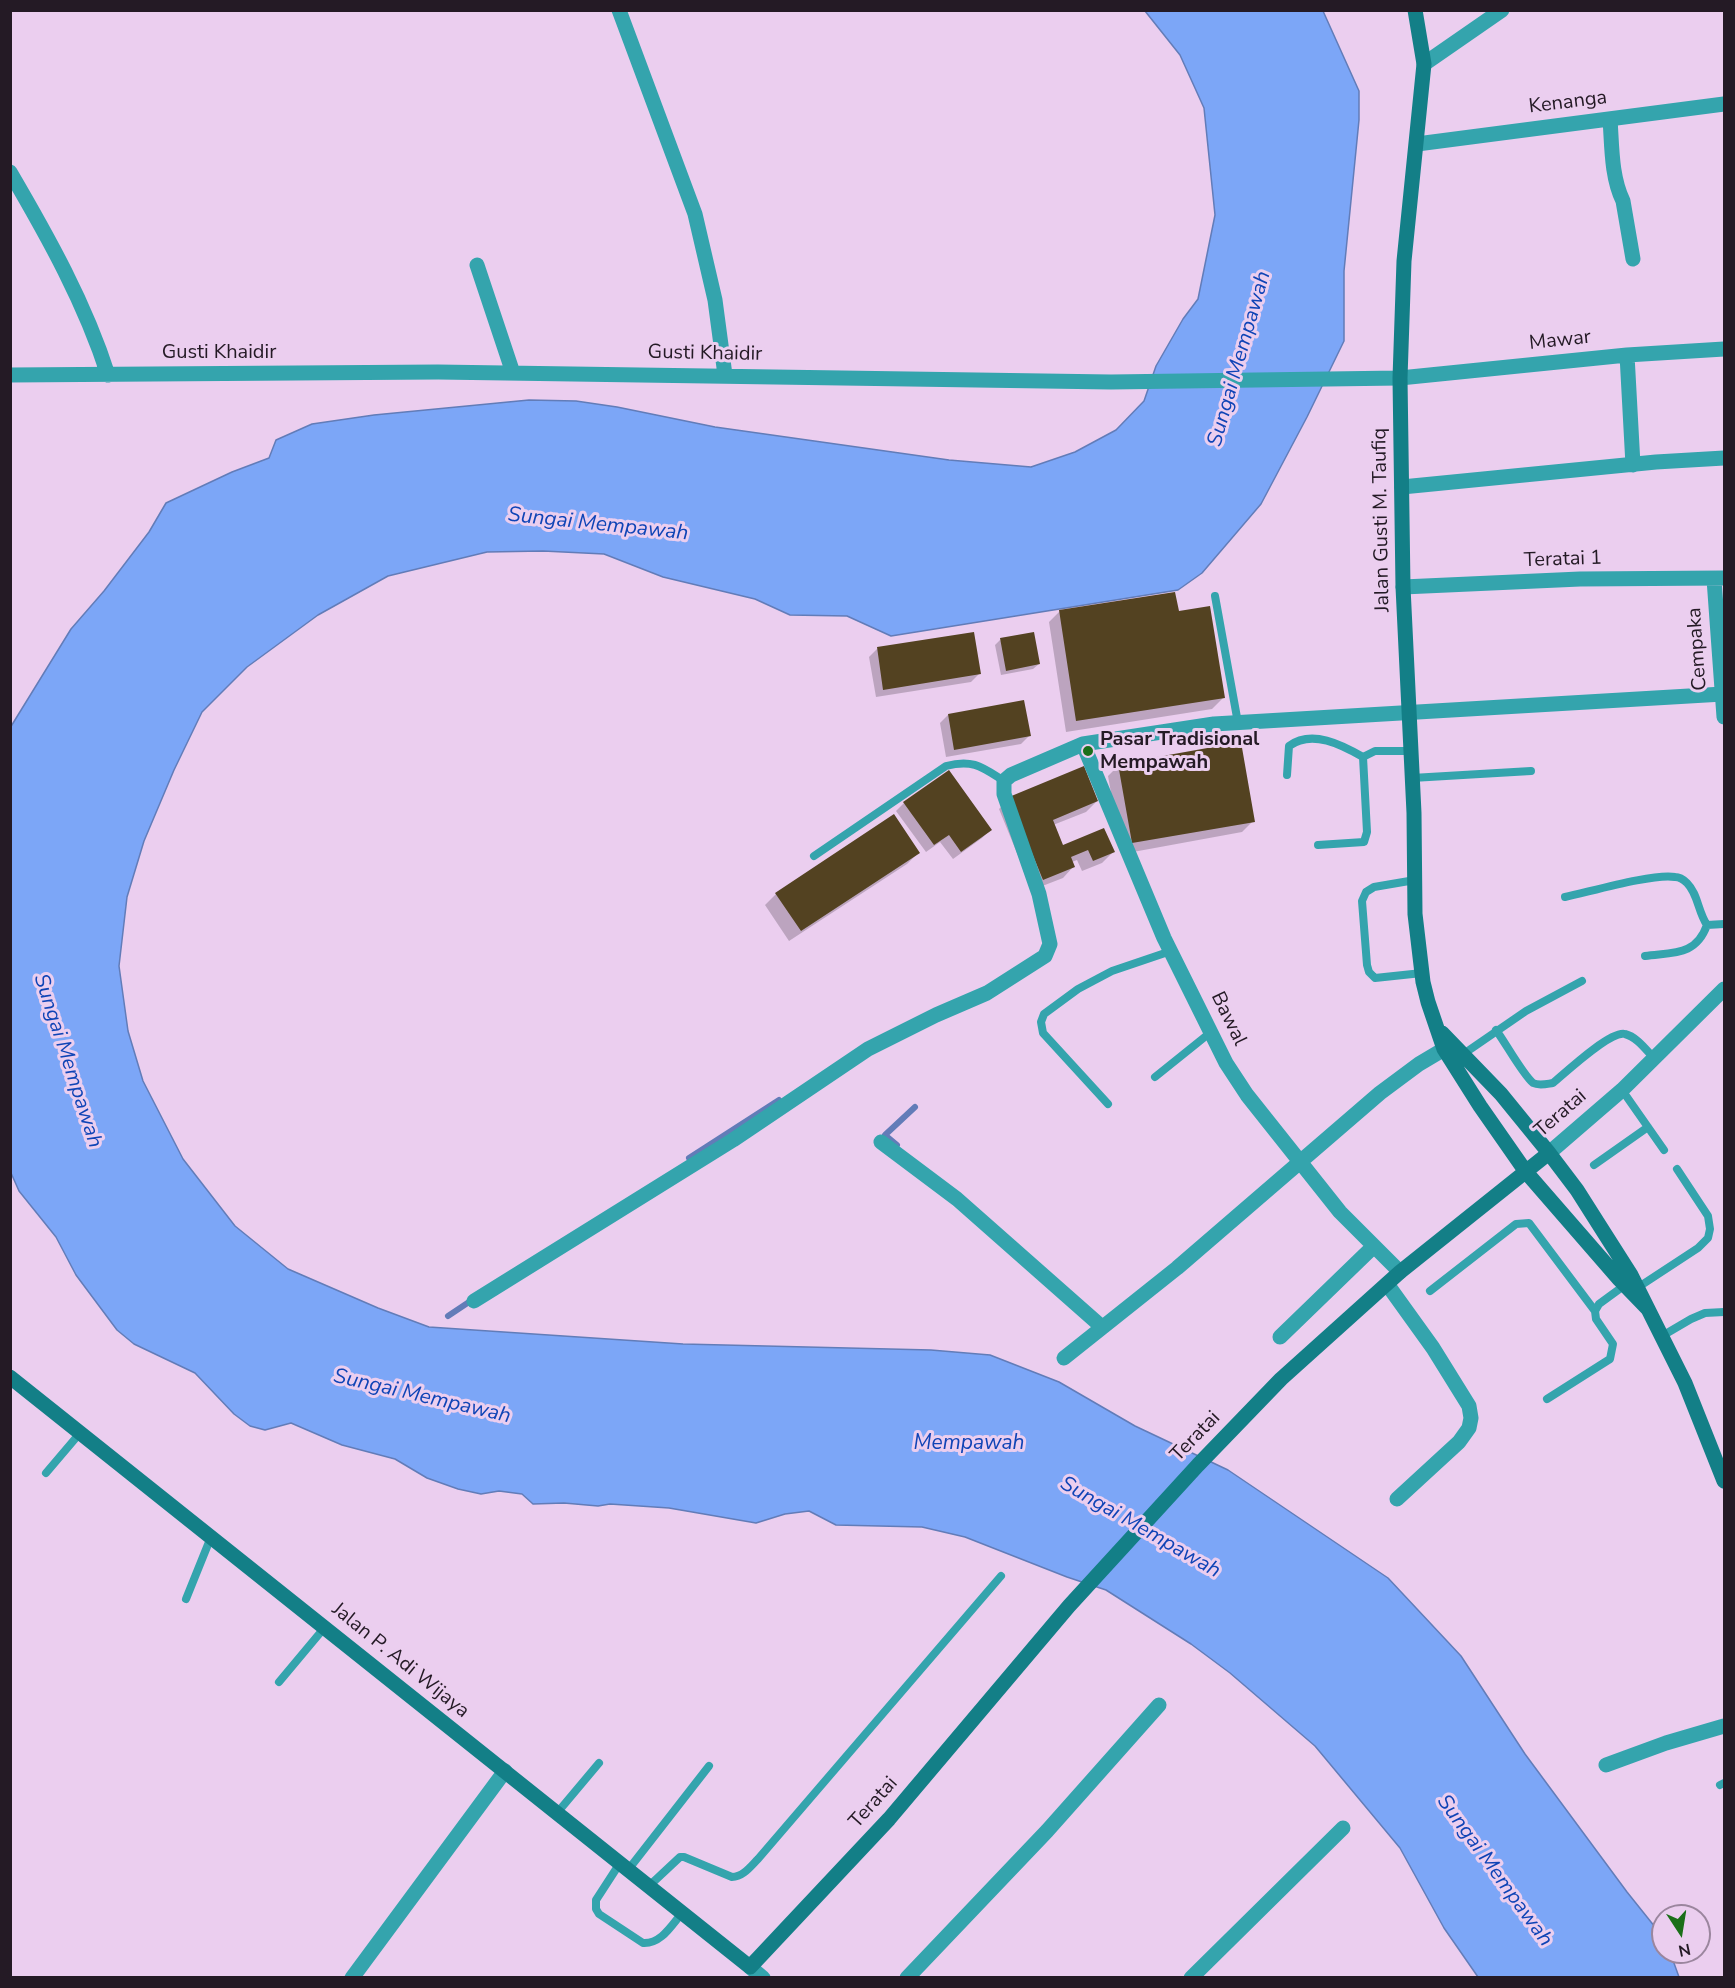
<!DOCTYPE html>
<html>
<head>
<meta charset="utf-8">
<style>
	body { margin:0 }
	#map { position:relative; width:1735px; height:1988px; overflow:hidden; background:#ebceef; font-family:"Nunito Sans",sans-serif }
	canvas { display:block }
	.frame { position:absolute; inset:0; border:12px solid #241a25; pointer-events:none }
	.north { position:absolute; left:1651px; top:1904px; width:60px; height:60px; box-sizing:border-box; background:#ebceef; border:2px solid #9b869e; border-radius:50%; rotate:168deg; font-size:16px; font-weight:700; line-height:24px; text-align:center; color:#241a25 }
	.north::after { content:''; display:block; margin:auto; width:21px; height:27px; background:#1b6f19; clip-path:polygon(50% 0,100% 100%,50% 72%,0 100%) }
</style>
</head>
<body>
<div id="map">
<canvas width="1735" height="1988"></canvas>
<div class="frame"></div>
<div class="north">N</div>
</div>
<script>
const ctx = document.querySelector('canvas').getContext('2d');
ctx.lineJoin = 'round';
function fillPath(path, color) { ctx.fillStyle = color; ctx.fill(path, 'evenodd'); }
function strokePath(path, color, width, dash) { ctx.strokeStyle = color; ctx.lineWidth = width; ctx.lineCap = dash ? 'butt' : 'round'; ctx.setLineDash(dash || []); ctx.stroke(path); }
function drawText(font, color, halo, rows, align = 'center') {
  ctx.font = font + ' "Nunito Sans",sans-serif'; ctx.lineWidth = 6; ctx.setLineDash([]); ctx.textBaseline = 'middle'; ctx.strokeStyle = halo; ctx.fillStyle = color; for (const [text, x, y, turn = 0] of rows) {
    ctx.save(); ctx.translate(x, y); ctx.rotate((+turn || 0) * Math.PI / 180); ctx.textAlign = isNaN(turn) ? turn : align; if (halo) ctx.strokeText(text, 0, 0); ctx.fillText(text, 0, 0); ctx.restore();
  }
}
const water = new Path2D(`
	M 1145,11 L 1323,11 L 1359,91 L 1359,120 L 1344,271 L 1344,341 L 1307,417 L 1261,504 L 1202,573 L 1178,590 L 891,636 L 847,616 L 790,615 L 755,599 L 663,577 L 604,554 L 543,551 L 487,552 L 388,576 L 318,615 L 247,667 L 202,712 L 174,770 L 144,841 L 127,897 L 119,966 L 128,1031 L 143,1081 L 183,1159 L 235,1226 L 288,1269 L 378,1308 L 429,1327 L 683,1344 L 931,1350 L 990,1355 L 1059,1382 L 1135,1426 L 1228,1470 L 1388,1578 L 1461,1656 L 1525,1754 L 1627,1892 L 1663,1937 L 1663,1952 L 1670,1952 L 1679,1977 L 1478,1977 L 1444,1928 L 1400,1848 L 1315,1746 L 1230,1673 L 1191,1644 L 1106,1590 L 1067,1577 L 965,1537 L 922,1527 L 836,1525 L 809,1511 L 785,1514 L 756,1523 L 669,1508 L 610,1504 L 598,1506 L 564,1503 L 533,1504 L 522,1494 L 499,1491 L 481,1494 L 458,1489 L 427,1478 L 395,1459 L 342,1445 L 291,1423 L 265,1430 L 250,1426 L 234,1414 L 195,1373 L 134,1344 L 117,1330 L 76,1275 L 56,1237 L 19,1191 L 11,1173 L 10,728 L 71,629 L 104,591 L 149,532 L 166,503 L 232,472 L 269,458 L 276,440 L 312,424 L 374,415 L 529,400 L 576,401 L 617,407 L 715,427 L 949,460 L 1031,467 L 1075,452 L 1116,430 L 1144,401 L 1156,366 L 1183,319 L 1198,299 L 1215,215 L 1204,108 L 1180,55 Z`);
fillPath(water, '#7ca6f7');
strokePath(water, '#627cb8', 1.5);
fillPath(new Path2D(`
	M 1060,611 L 1177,613 L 1223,698 L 1212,709 L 1066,732 L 1049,622 Z
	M 1000,640 L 1039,664 L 1033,669 L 1001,675 L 995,645 Z
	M 877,649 L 979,674 L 971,682 L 876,697 L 869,657 Z
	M 948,715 L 1029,736 L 1021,744 L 946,757 L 940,723 Z
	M 1119,765 L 1253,821 L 1242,832 L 1122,854 L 1108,776 Z
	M 1010,798 L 1097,801 L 1086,812 L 1053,825 L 1062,847 L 1113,852 L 1102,863 L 1082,871 L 1077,860 L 1072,862 L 1073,867 L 1063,878 L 1032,890 L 999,809 Z
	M 904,803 L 990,830 L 982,838 L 953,859 L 940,842 L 926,852 L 896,811 Z
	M 918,853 L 907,864 L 789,941 L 765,905 L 776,894 Z`), '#0003');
strokePath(new Path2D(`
	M 897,1145 L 885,1135 L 915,1107
	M 689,1158 L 779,1100
	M 448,1316 L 472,1300`), '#627cb8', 6);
fillPath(new Path2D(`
	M 1175,592 L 1179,611 L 1210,606 L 1225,698 L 1076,721 L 1059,610 Z
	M 974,632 L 981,674 L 883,690 L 877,647 Z
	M 1034,632 L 1040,664 L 1006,671 L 1000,638 Z
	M 1024,700 L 1031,736 L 954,750 L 948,714 Z
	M 1241,742 L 1255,822 L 1132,843 L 1118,764 Z
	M 1084,766 L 1098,801 L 1053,820 L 1063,845 L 1104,828 L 1115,852 L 1093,861 L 1088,850 L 1071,857 L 1075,867 L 1043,880 L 1009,797 Z
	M 949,770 L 992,830 L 961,852 L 949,835 L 934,845 L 903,802 Z
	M 894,814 L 920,853 L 801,931 L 775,893 Z`), '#534221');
strokePath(new Path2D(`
	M 1215,596 L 1238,723
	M 1287,775 L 1289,746 C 1312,729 1342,745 1363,757
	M 1412,778 L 1531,771
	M 1318,845 L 1364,842 L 1367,832 L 1363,757 L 1375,751 L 1411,751
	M 814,856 L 946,766 C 973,759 982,767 1004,781
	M 1415,880 L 1374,887 L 1366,892 L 1362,901 L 1367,965 L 1369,972 L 1375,978 L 1422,973
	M 1565,897 C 1589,892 1654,873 1675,877 C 1679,877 1684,880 1687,883 C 1698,894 1698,912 1707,925 L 1724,924
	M 1645,956 C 1673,952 1696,956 1707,925
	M 1496,1030 C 1505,1042 1523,1075 1533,1083 C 1539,1086 1546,1084 1553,1083 C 1566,1072 1611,1030 1625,1034 C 1637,1037 1646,1050 1654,1058
	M 1462,1055 L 1526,1011 L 1582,981
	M 1155,1077 L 1211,1032
	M 1622,1090 L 1664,1150
	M 1108,1104 L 1043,1033 L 1041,1022 L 1044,1014 L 1078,989 L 1112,971 L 1171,951
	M 1594,1165 L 1648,1127
	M 1637,1288 L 1698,1248 L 1708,1238 L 1710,1229 L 1708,1216 L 1677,1169
	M 1430,1291 L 1516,1224 L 1529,1223 L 1595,1311
	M 1662,1336 L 1691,1319 L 1705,1313 L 1724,1312
	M 1547,1399 L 1610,1359 L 1613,1344 L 1596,1319 L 1595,1311 L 1599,1304 L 1625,1285
	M 46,1473 L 80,1433
	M 186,1599 L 211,1537
	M 279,1682 L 325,1627
	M 1720,1785 L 1724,1783
	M 557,1813 L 599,1763
	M 620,1863 L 596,1900 L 596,1909 L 599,1914 L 643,1943 C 661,1944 671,1926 682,1913
	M 628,1870 L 709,1766
	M 649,1886 L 680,1857 L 684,1857 L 732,1877 C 743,1877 751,1866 758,1859 L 1001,1576`), '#34a4ad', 8);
strokePath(new Path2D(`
	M 619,10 L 695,214 L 715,300 L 725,375
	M 1424,64 L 1502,10
	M 1610,119 C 1612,146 1611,176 1623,201 L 1633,259
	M 1417,144 L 1724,104
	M 10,172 C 48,237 85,303 108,375
	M 477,265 L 513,373
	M 1627,355 L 1633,465
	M 10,375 L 438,372 L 1111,382 L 1400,378 L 1627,355 L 1724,349
	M 1402,487 L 1656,462 L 1724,458
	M 1714,579 L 1724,717
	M 1403,587 L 1580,579 L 1724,578
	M 1083,744 L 1164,938 L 1226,1063 L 1247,1095 L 1340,1212 L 1400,1272
	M 881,1142 L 957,1199 L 1102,1327
	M 1549,1153 L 1622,1090 L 1724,989
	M 1387,1284 L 1433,1348 L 1469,1406 L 1471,1418 L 1469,1428 L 1459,1442 L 1397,1499
	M 474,1301 L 733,1140 L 868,1049 L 936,1015 L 987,993 L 1045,956 L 1050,944 L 1039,894 L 1004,794 L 1004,781 L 1011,775 L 1083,744 L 1214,724 L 1723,694
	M 1280,1337 L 1374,1246
	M 1064,1358 L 1177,1268 L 1380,1093 L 1419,1064 L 1451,1045
	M 1606,1765 L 1666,1743 L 1724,1726
	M 750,1967 L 763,1978
	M 352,1978 L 505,1771
	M 907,1978 L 1047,1831 L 1159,1705
	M 1191,1978 L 1343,1828`), '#34a4ad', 15);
strokePath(new Path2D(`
	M 1415,10 L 1424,64 L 1404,261 L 1400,378 L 1403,587 L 1414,813 L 1415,914 L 1423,982 L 1428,1002 L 1444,1049 L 1480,1106 L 1526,1172 L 1619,1279 L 1648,1309
	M 1442,1033 L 1501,1094 L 1549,1153 L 1577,1190 L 1603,1231 L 1631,1275 L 1685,1383 L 1724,1481
	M 10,1377 L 750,1967 L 889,1819 L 1069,1606 L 1198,1465 L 1281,1379 L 1400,1272 L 1549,1153`), '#137f87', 15);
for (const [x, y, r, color] of [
	[1088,751,6,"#1b6f19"]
]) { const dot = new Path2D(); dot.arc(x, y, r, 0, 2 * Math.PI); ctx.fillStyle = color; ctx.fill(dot); strokePath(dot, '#ebceef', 2); }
drawText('20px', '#241a25', '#ebceef', [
	["Kenanga",1568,103,-7],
	["Mawar",1560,341,-6],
	["Gusti Khaidir",219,353],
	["Gusti Khaidir",705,354,1],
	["Jalan Gusti M. Taufiq",1382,520,-91],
	["Teratai 1",1563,560,-2],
	["Cempaka",1698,649,-94],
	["Bawal",1228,1019,64],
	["Teratai",1561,1114,-41],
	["Teratai",1196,1437,-46],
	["Jalan P. Adi Wijaya",400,1661,39],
	["Teratai",874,1803,-48]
]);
drawText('bold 20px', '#241a25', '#ebceef', [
	["Pasar Tradisional",1100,740],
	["Mempawah",1100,763]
], 'left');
drawText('italic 21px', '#0f44b6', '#ebceef', [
	["Sungai Mempawah",1240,359,-74],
	["Sungai Mempawah",598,525,6],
	["Sungai Mempawah",67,1061,72],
	["Sungai Mempawah",422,1397,13],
	["Mempawah",969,1444],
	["Sungai Mempawah",1140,1528,30],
	["Sungai Mempawah",1494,1871,54]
]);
</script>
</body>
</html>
